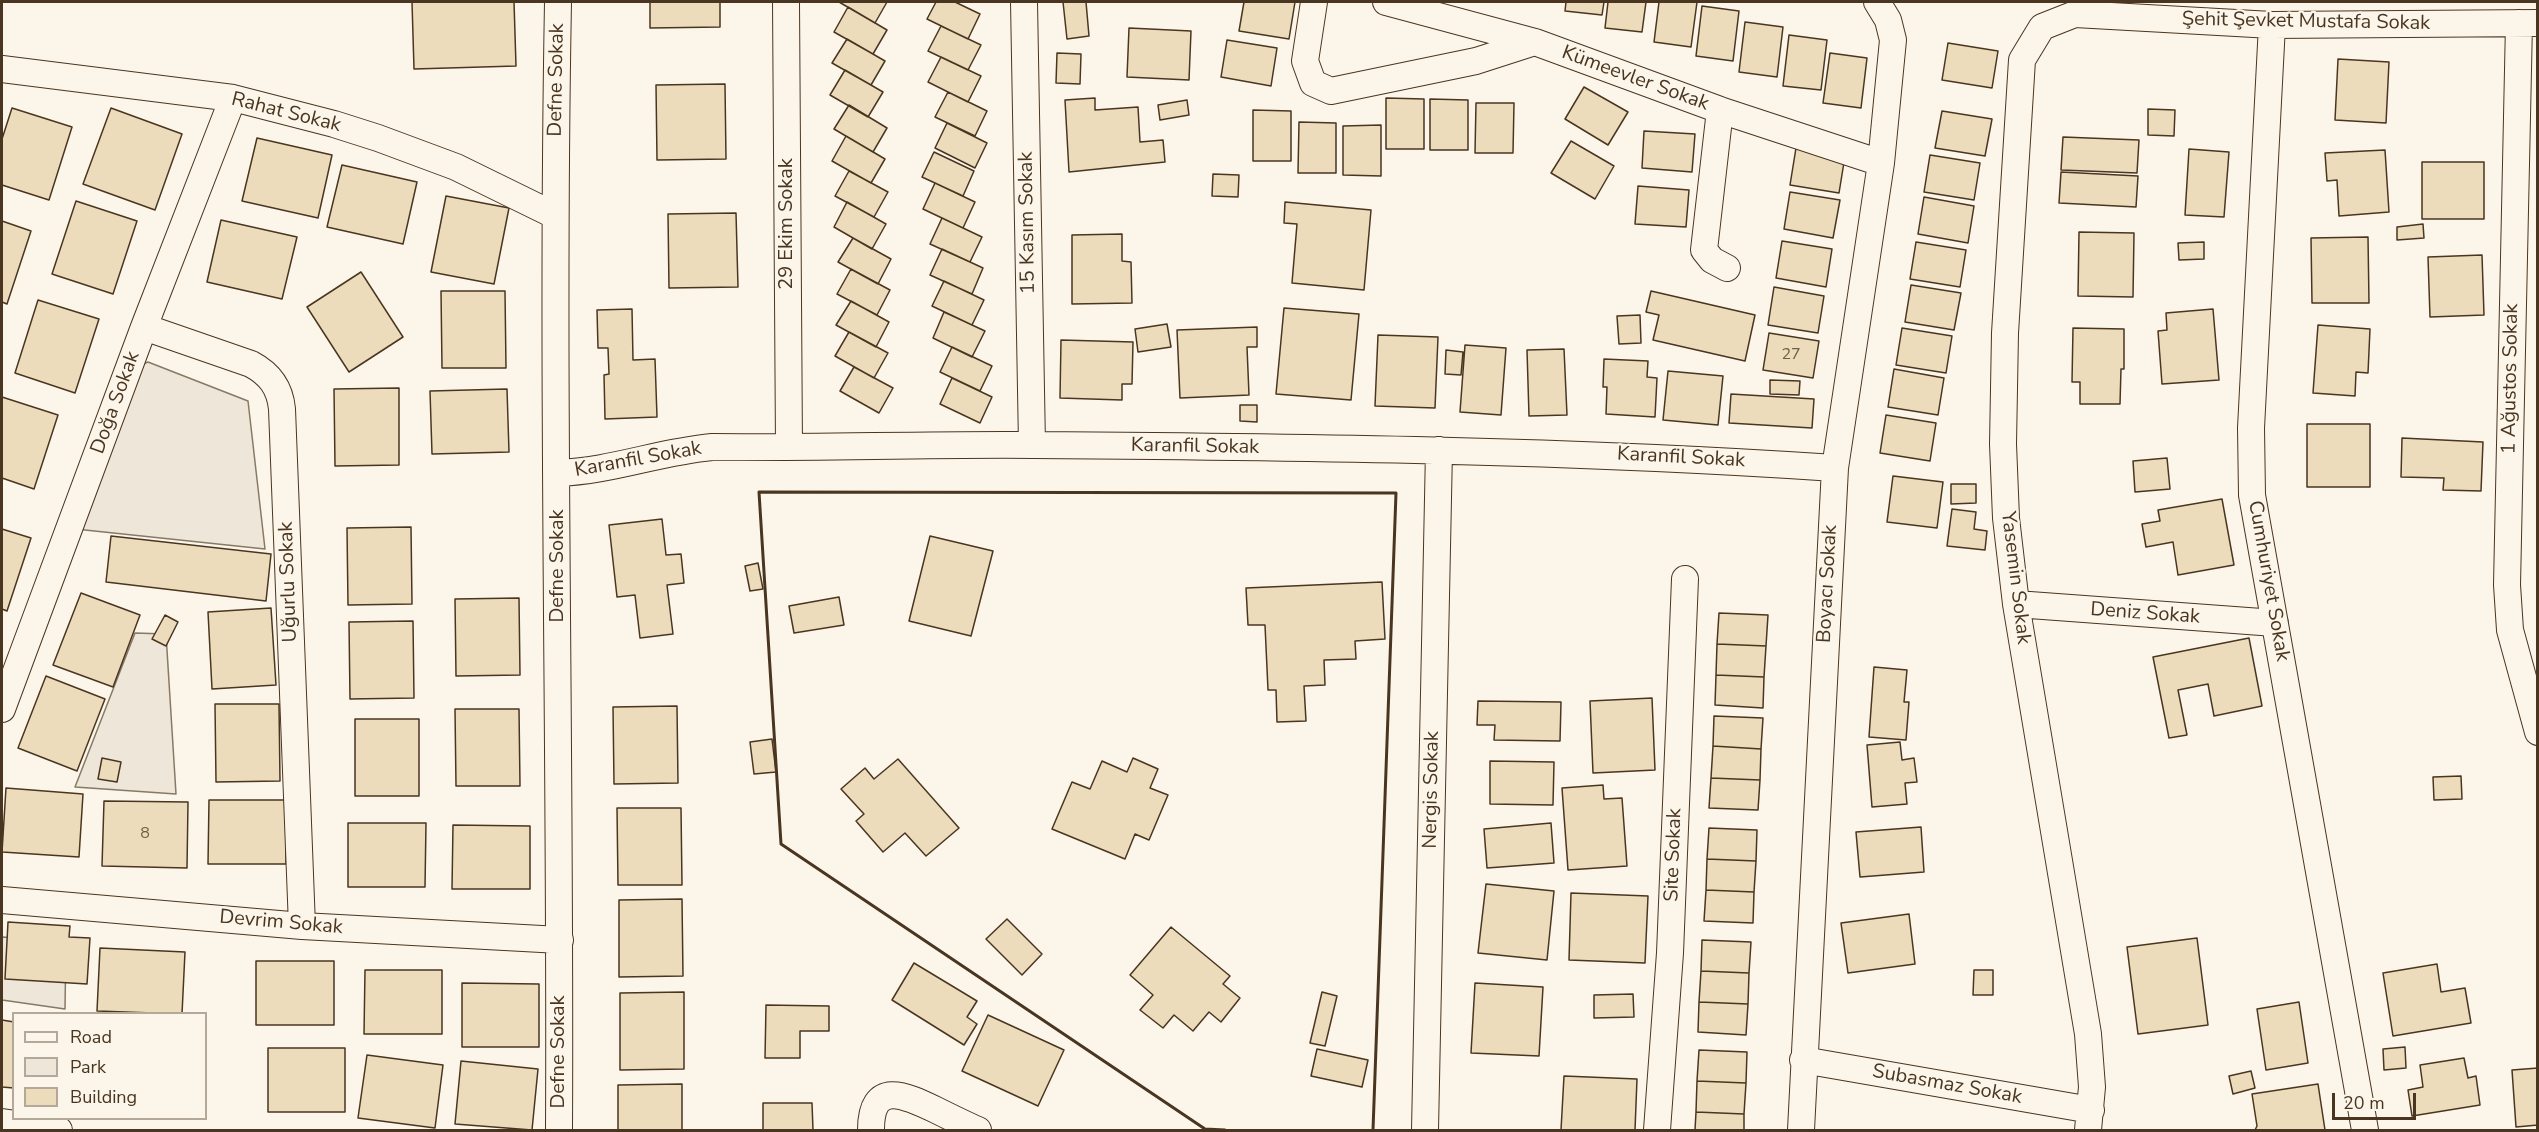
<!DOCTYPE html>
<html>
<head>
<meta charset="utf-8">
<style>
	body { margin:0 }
	#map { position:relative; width:2539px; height:1132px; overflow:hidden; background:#fbf6e9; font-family:"Nunito Sans",sans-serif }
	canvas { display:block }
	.frame { position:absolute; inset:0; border:3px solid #4a3520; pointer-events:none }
	.legend { position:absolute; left:12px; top:1012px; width:195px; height:108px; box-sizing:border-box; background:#fbf6e9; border:2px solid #b4a999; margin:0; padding:8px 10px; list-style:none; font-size:18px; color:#4a3520 }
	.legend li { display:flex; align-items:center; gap:12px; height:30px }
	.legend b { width:30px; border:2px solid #b4a999 }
	.scale { position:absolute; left:2332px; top:1093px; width:84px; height:27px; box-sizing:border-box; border:3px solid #4a3520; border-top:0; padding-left:8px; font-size:18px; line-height:21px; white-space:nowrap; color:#4a3520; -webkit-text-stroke:4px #fbf6e9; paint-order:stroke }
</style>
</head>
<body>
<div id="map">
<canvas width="2539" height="1132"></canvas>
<div class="frame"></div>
<ul class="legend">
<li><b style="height:8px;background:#fbf6e9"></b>Road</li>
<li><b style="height:16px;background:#ede6d9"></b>Park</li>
<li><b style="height:16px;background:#ecdcbc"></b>Building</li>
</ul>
<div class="scale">20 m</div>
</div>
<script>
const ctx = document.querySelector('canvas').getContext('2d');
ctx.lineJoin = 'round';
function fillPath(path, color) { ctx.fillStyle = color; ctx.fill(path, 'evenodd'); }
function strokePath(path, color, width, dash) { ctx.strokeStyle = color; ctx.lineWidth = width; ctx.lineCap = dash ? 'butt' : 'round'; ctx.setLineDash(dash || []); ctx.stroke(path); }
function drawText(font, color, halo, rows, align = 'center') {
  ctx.font = font + ' "Nunito Sans",sans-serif'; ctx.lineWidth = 4.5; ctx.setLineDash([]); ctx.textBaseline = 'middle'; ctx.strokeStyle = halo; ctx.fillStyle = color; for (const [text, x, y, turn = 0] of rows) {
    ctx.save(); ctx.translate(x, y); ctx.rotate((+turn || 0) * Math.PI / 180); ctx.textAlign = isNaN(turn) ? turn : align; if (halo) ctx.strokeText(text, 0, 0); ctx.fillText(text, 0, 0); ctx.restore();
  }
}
const green = new Path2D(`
	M 148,362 L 248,401 L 265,549 L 66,528 L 124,372 Z
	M 135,633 L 166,634 L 176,794 L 75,787 Z
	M 2,937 L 66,941 L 65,1009 L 2,1000 Z`);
fillPath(green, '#ede6d9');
strokePath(green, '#887966', 1.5);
const building = new Path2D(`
	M 412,2 L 514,2 L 516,66 L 414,69 Z
	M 650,2 L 720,2 L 720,27 L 650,28 Z
	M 839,2 L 887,2 L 875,23 Z
	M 936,2 L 955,2 L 980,14 L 968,39 L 927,19 Z
	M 1063,2 L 1086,2 L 1089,36 L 1067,39 Z
	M 1244,2 L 1295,2 L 1289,39 L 1239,31 Z
	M 1566,2 L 1604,2 L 1602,15 L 1565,11 Z
	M 1608,2 L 1646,2 L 1642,32 L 1605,28 Z
	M 1659,2 L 1697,2 L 1691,47 L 1654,42 Z
	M 1702,6 L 1739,11 L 1733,61 L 1696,56 Z
	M 848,7 L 887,30 L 873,54 L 834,32 Z
	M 1745,22 L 1783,27 L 1777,77 L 1739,72 Z
	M 941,26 L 981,45 L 968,70 L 928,51 Z
	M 1129,28 L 1191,31 L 1189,80 L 1127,77 Z
	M 1789,35 L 1827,40 L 1821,90 L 1783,86 Z
	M 847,39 L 885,61 L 871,85 L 832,63 Z
	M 1227,40 L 1277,48 L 1271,86 L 1221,77 Z
	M 1948,43 L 1998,51 L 1992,88 L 1942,80 Z
	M 1057,53 L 1081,54 L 1080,84 L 1056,83 Z
	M 1830,53 L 1867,58 L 1861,108 L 1823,103 Z
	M 941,57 L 981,76 L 968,102 L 928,82 Z
	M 2338,59 L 2389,62 L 2386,123 L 2335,120 Z
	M 845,70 L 883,92 L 868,117 L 830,95 Z
	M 725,84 L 726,159 L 657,160 L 656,85 Z
	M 1584,87 L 1628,112 L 1608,145 L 1565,119 Z
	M 948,92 L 987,111 L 975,136 L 935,117 Z
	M 1095,98 L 1095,110 L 1138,107 L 1140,142 L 1163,140 L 1165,162 L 1069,172 L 1065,100 Z
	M 1386,98 L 1424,99 L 1424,149 L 1386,149 Z
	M 1430,99 L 1468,100 L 1468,150 L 1430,150 Z
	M 1187,100 L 1189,115 L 1160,120 L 1158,105 Z
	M 1476,103 L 1514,103 L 1513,153 L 1475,153 Z
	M 849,105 L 887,128 L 873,152 L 834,129 Z
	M 12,108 L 72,127 L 49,200 L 2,185 L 2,139 Z
	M 111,108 L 182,134 L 155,210 L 83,184 Z
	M 2148,109 L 2175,110 L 2174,136 L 2148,135 Z
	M 1253,110 L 1291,111 L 1291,161 L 1253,161 Z
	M 1942,111 L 1992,119 L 1985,156 L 1935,148 Z
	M 1299,122 L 1336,123 L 1336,173 L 1298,173 Z
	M 947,123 L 987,143 L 975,168 L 935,148 Z
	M 1381,125 L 1381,176 L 1343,175 L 1343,126 Z
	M 1644,131 L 1695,134 L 1692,172 L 1642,168 Z
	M 846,136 L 885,159 L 871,183 L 832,161 Z
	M 2063,137 L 2139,140 L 2137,173 L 2061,170 Z
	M 257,138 L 332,155 L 318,218 L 242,201 Z
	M 1571,141 L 1614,166 L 1595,199 L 1551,173 Z
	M 1796,148 L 1845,156 L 1839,193 L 1790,185 Z
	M 2189,149 L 2229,152 L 2224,217 L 2185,215 Z
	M 2385,150 L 2389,212 L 2339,216 L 2337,180 L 2327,181 L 2325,153 Z
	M 934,152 L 974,171 L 963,196 L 922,177 Z
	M 1930,155 L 1980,163 L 1974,200 L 1924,192 Z
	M 2422,162 L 2484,162 L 2484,219 L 2422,219 Z
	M 342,165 L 417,182 L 403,244 L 327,227 Z
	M 849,171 L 888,192 L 874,217 L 835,196 Z
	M 2061,172 L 2138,176 L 2136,207 L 2059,203 Z
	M 1213,174 L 1239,175 L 1238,197 L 1212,196 Z
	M 935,183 L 975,202 L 963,228 L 923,209 Z
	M 1638,186 L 1689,190 L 1686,227 L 1635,224 Z
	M 1790,192 L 1840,200 L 1833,238 L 1784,229 Z
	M 446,196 L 509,208 L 494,284 L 431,272 Z
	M 1924,197 L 1974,206 L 1968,243 L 1918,234 Z
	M 76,201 L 137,221 L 113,294 L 52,274 Z
	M 847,202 L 886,224 L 872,249 L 834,227 Z
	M 1285,202 L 1371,210 L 1364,290 L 1292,283 L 1297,224 L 1284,223 Z
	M 736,213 L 738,287 L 669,288 L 668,214 Z
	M 942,218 L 982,237 L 970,262 L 930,244 Z
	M 221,220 L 297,237 L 282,299 L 207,282 Z
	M 2,221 L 31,231 L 7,304 L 2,302 Z
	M 2423,224 L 2424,238 L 2397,240 L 2397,227 Z
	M 2079,232 L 2134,233 L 2133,297 L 2078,296 Z
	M 1122,234 L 1122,261 L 1131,262 L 1132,303 L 1072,304 L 1072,235 Z
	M 2368,237 L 2369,303 L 2312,303 L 2311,238 Z
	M 853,238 L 891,259 L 878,284 L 838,262 Z
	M 1782,241 L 1832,249 L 1826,287 L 1776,278 Z
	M 1916,242 L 1966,250 L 1960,287 L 1910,279 Z
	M 2204,242 L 2204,259 L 2179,260 L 2178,243 Z
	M 942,249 L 983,268 L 972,294 L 930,275 Z
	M 2482,255 L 2484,315 L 2430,317 L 2428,257 Z
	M 851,269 L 890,290 L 877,315 L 837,294 Z
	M 361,272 L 403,337 L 349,372 L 307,307 Z
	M 944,281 L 984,300 L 972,325 L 932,306 Z
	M 1911,285 L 1961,293 L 1954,330 L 1905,322 Z
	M 1774,287 L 1824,296 L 1818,333 L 1768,325 Z
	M 441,291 L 505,291 L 506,368 L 442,368 Z
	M 1651,291 L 1755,315 L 1745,361 L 1653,340 L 1659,315 L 1646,312 Z
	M 38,300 L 99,319 L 75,393 L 15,373 Z
	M 851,301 L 889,322 L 876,347 L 836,325 Z
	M 1284,308 L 1359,314 L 1351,400 L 1276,394 Z
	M 632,309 L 633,360 L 655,359 L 657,417 L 605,419 L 604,375 L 609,374 L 608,348 L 598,348 L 597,310 Z
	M 2213,309 L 2219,380 L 2162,384 L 2158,331 L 2167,330 L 2166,313 Z
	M 944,312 L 985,331 L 972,357 L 933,338 Z
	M 1640,315 L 1641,343 L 1619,344 L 1617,316 Z
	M 1167,324 L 1171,347 L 1138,352 L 1135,329 Z
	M 2318,325 L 2370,329 L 2368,373 L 2356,372 L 2355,396 L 2313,393 Z
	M 1257,327 L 1257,347 L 1247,347 L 1249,395 L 1180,398 L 1177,330 Z
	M 1902,328 L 1952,336 L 1946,373 L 1896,365 Z
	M 2073,328 L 2124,329 L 2124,369 L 2121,369 L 2120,404 L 2080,404 L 2080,382 L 2072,382 Z
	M 849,332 L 888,353 L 874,378 L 835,356 Z
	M 1769,333 L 1819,341 L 1813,378 L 1763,370 Z
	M 1378,335 L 1438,337 L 1435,408 L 1375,406 Z
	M 1061,340 L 1133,342 L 1132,384 L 1122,384 L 1122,400 L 1060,398 Z
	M 1465,345 L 1506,348 L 1501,415 L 1460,412 Z
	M 952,347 L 992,366 L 980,391 L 940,372 Z
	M 1564,349 L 1567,415 L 1529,416 L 1527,350 Z
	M 1446,350 L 1463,352 L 1461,375 L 1445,374 Z
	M 1604,359 L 1648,361 L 1647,377 L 1657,378 L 1655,417 L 1606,414 L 1607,387 L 1603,387 Z
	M 854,367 L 893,388 L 879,413 L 840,391 Z
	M 1894,369 L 1944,378 L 1938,415 L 1888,407 Z
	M 1668,371 L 1723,376 L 1718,425 L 1663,420 Z
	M 952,378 L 992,397 L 980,423 L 940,404 Z
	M 1770,380 L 1800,381 L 1799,395 L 1770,394 Z
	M 399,388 L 399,465 L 335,466 L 334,389 Z
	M 507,389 L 509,452 L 432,454 L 430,391 Z
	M 1731,394 L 1814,399 L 1812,428 L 1729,423 Z
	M 2,397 L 58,415 L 34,489 L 2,478 Z
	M 1240,405 L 1257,405 L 1257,422 L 1240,421 Z
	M 1886,415 L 1936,423 L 1930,461 L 1880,453 Z
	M 2307,424 L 2370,424 L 2370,487 L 2307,487 Z
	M 2402,438 L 2483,442 L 2481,491 L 2443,490 L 2444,478 L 2401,477 Z
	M 2167,458 L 2170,489 L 2135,492 L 2133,461 Z
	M 1893,476 L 1943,482 L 1937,528 L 1887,522 Z
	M 1951,484 L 1976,484 L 1976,503 L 1951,504 Z
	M 2222,499 L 2234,565 L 2178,575 L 2173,542 L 2146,547 L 2142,524 L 2160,521 L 2158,510 Z
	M 1952,509 L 1976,512 L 1974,529 L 1987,531 L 1985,550 L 1947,546 Z
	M 662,519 L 666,555 L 681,554 L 684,583 L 667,585 L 673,634 L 640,638 L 635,595 L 617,597 L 609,525 Z
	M 411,527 L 412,604 L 348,605 L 347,528 Z
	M 2,529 L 31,538 L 7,611 L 2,609 Z
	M 111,536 L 271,554 L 266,601 L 106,582 Z
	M 930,536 L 993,551 L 971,636 L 909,621 Z
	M 758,563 L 763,589 L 750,591 L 745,566 Z
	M 1382,582 L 1385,639 L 1355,641 L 1356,659 L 1324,660 L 1325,685 L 1304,686 L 1306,721 L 1277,722 L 1276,690 L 1268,690 L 1265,625 L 1248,625 L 1246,588 Z
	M 81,593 L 140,615 L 113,687 L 53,665 Z
	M 839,597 L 844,625 L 794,633 L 789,606 Z
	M 519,598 L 520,675 L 456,676 L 455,599 Z
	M 271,608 L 276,685 L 212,689 L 208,612 Z
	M 1719,613 L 1768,615 L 1766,646 L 1717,644 Z
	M 165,615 L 178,622 L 166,646 L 152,639 Z
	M 413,621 L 414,698 L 350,699 L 349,622 Z
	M 2249,638 L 2262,706 L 2214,716 L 2208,684 L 2178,690 L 2187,735 L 2169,738 L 2153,657 Z
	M 1717,644 L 1766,646 L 1764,677 L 1716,675 Z
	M 1874,667 L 1907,670 L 1904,702 L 1909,702 L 1906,740 L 1869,737 Z
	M 1716,675 L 1764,677 L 1763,708 L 1715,705 Z
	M 46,676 L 105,699 L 77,771 L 18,748 Z
	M 1652,698 L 1655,770 L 1593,773 L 1590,701 Z
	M 1478,701 L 1561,702 L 1560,741 L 1494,740 L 1495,725 L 1477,725 Z
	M 215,704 L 279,704 L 280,781 L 216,782 Z
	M 677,706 L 678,783 L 614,784 L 613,707 Z
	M 455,709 L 519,709 L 520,786 L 456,786 Z
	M 1714,716 L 1763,718 L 1761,749 L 1713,746 Z
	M 355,719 L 419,719 L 419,796 L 355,796 Z
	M 772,739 L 776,772 L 754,774 L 750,742 Z
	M 1900,742 L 1902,760 L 1914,758 L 1917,782 L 1905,783 L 1907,804 L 1872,807 L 1867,745 Z
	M 1713,746 L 1761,749 L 1760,780 L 1711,778 Z
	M 102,758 L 121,762 L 117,782 L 98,779 Z
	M 1133,758 L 1158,769 L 1150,788 L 1168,795 L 1149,840 L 1135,834 L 1125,859 L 1052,829 L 1072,782 L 1090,789 L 1102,761 L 1127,772 Z
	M 898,759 L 959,828 L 926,856 L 905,833 L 883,852 L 856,821 L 864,814 L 841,789 L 865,768 L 874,779 Z
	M 1490,761 L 1554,762 L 1553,805 L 1490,804 Z
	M 2461,776 L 2462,799 L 2434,800 L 2433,777 Z
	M 1711,778 L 1760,780 L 1758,810 L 1709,808 Z
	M 1603,785 L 1604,799 L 1622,798 L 1627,866 L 1568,870 L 1562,788 Z
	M 6,788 L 83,794 L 79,857 L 2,852 Z
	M 209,800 L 286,800 L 286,864 L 208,864 Z
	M 104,801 L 188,802 L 187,868 L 102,866 Z
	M 617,808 L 681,808 L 682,885 L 618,885 Z
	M 348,823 L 426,823 L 425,887 L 348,887 Z
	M 1551,823 L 1554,863 L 1487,868 L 1484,829 Z
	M 453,825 L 530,826 L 530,889 L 452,889 Z
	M 1921,827 L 1924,872 L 1860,877 L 1856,832 Z
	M 1709,828 L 1757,830 L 1756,861 L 1707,859 Z
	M 1707,859 L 1756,861 L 1754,892 L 1706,890 Z
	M 1486,884 L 1554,891 L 1547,960 L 1478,953 Z
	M 1706,890 L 1754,892 L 1753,923 L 1704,921 Z
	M 1571,893 L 1648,896 L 1645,963 L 1569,960 Z
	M 682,899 L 683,976 L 619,977 L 619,900 Z
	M 1909,914 L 1915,964 L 1848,973 L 1841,923 Z
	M 1007,919 L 1042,954 L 1022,975 L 986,939 Z
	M 8,922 L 70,926 L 69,937 L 90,938 L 87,984 L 5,979 Z
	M 1171,927 L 1230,976 L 1223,984 L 1240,998 L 1221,1022 L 1209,1012 L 1193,1031 L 1174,1015 L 1163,1028 L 1140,1010 L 1153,995 L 1130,975 Z
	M 2197,938 L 2208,1025 L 2138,1034 L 2127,947 Z
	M 1702,940 L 1751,942 L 1749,973 L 1701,971 Z
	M 100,948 L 185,952 L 182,1014 L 97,1011 Z
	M 256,961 L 334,961 L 334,1025 L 256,1025 Z
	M 914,963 L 977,1001 L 967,1017 L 977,1024 L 964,1045 L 892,1000 Z
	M 2437,964 L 2441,992 L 2465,988 L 2471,1023 L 2393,1036 L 2383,973 Z
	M 365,970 L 442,970 L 442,1034 L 364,1034 Z
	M 1974,970 L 1993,970 L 1993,995 L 1973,995 Z
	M 1701,971 L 1749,973 L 1748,1004 L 1699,1002 Z
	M 462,983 L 539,984 L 539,1047 L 462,1047 Z
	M 1475,983 L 1543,987 L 1539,1056 L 1471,1053 Z
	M 684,992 L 684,1069 L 620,1070 L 620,993 Z
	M 1322,992 L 1337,996 L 1325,1046 L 1310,1043 Z
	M 1633,994 L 1634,1017 L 1594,1018 L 1594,995 Z
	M 1699,1002 L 1748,1004 L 1746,1035 L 1698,1032 Z
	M 2299,1002 L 2308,1063 L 2266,1070 L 2257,1009 Z
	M 766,1005 L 829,1006 L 829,1031 L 800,1031 L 800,1058 L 765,1058 Z
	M 988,1015 L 1064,1050 L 1038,1106 L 962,1071 Z
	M 2,1020 L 14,1022 L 14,1088 L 2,1087 Z
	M 2405,1047 L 2406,1068 L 2384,1070 L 2383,1049 Z
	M 268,1048 L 345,1048 L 345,1112 L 268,1112 Z
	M 1317,1049 L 1368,1060 L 1362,1087 L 1311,1076 Z
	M 1699,1050 L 1747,1052 L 1746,1083 L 1697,1081 Z
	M 367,1055 L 443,1065 L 435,1128 L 358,1118 Z
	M 2464,1058 L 2468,1078 L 2476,1076 L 2480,1105 L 2412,1116 L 2408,1090 L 2423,1087 L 2420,1065 Z
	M 461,1061 L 538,1069 L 532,1130 L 455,1124 Z
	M 2538,1068 L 2538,1125 L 2516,1127 L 2512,1070 Z
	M 2251,1071 L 2255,1088 L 2233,1094 L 2229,1076 Z
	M 1564,1076 L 1637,1079 L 1635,1130 L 1561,1130 Z
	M 1697,1081 L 1746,1083 L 1744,1114 L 1696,1112 Z
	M 682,1084 L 682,1130 L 618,1130 L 618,1085 Z
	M 2318,1084 L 2325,1130 L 2255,1130 L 2257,1126 L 2252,1094 Z
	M 763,1103 L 812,1103 L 813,1130 L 763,1130 Z
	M 1696,1112 L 1744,1114 L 1744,1130 L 1695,1130 Z`);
fillPath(building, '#ecdcbc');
strokePath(building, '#4a3520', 1.5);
const minor = new Path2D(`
	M 558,2 C 551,378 561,754 559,1130
	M 786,2 L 789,447
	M 1024,2 L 1032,445
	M 1314,2 L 1305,61 L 1313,83 L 1331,91 L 1476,61 L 1535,42
	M 1386,2 L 1535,42 L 1720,110 L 1881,163
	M 2519,23 L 2507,585 L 2510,630 L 2538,732
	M 2272,25 L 2251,428 L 2252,495 L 2365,1130
	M 2,69 L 233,98 L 334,124 L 378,138 L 456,167 L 554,215
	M 1720,110 L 1704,250 L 1712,260 L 1727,268
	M 144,327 L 251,364 C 270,374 280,388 282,409 L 302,926
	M 557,473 C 612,471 658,452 712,447 C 820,448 927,444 1034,445 C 1301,447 1568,450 1835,468
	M 2016,604 L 2275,623
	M 2,709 L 144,327 L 233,98
	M 2,900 L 302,926 L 560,940
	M 1803,1060 L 2091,1110
	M 2,1122 L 59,1130
	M 871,1130 C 871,1079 905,1095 936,1110 C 950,1117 964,1124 978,1130
	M 1425,1130 L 1439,450
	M 1657,1130 L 1670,953 L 1685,579
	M 1801,1130 L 1835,468 L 1881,163 L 1893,40 L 1888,20 L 1877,2
	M 2088,1130 L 2092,1087 L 2088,1034 L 2016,604 L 2006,518 L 2003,444 L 2005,333 L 2022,60 L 2042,27 L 2075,14 L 2272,25 L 2538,23`);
strokePath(minor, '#4a3520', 28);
strokePath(minor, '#fbf6e9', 26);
strokePath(new Path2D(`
	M 1225,1130 L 1205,1129 L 781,844 L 759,492 L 1396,493 L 1373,1130`), '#4a3520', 3);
drawText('16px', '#725f47', null, [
	["27",1791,355],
	["8",145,834]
]);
drawText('20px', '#4a3520', '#fbf6e9', [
	["Şehit Şevket Mustafa Sokak",2306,22,1],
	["Kümeevler Sokak",1635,79,20],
	["Defne Sokak",557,80,-89],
	["Rahat Sokak",286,113,14],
	["15 Kasım Sokak",1028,223,-91],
	["29 Ekim Sokak",787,224,-90],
	["1 Ağustos Sokak",2511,379,-89],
	["Doğa Sokak",116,403,-70],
	["Karanfil Sokak",1195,447,1],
	["Karanfil Sokak",1681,458,3],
	["Karanfil Sokak",638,460,-10],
	["Defne Sokak",558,566,-90],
	["Yasemin Sokak",2015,578,83],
	["Cumhuriyet Sokak",2268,581,80],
	["Uğurlu Sokak",289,582,-92],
	["Boyacı Sokak",1828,584,-87],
	["Deniz Sokak",2145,614,4],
	["Nergis Sokak",1432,790,-89],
	["Site Sokak",1674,855,-88],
	["Devrim Sokak",281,923,5],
	["Defne Sokak",559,1052,-90],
	["Subasmaz Sokak",1947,1085,10]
]);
</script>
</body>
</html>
